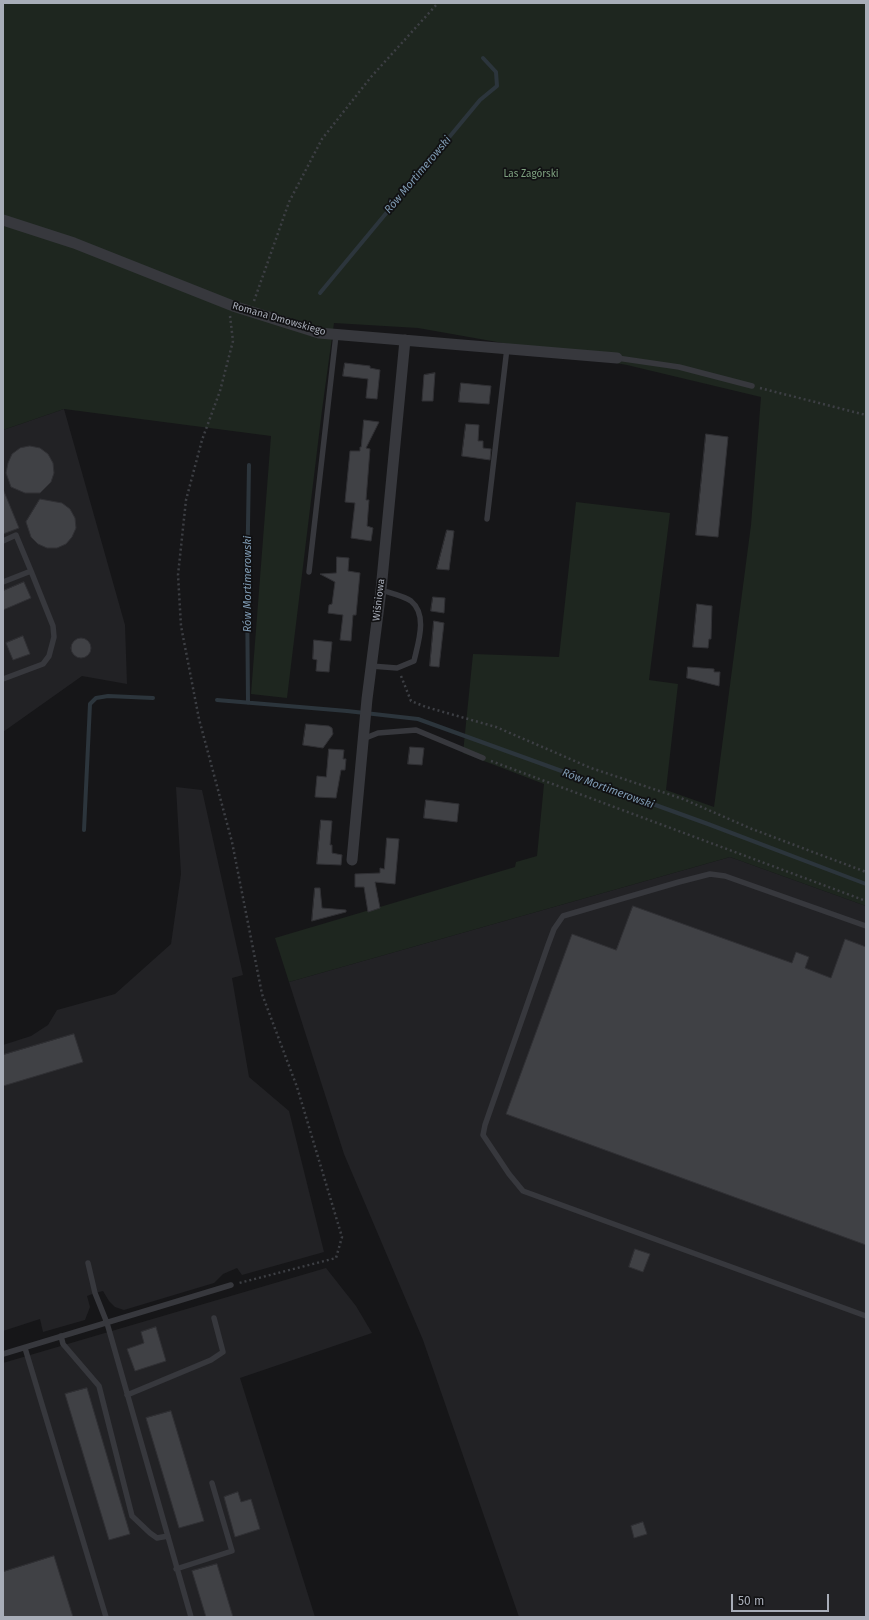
<!DOCTYPE html>
<html>
<head>
<meta charset="utf-8">
<style>
	body { margin:0 }
	#map { position:relative; width:869px; height:1620px; overflow:hidden; background:#161618; font-family:"Fira Sans",sans-serif }
	canvas { display:block }
	.frame { position:absolute; inset:0; border:4px solid #a8adb8; pointer-events:none }
	.scale { position:absolute; left:731px; top:1594px; width:98px; height:18px; box-sizing:border-box; border:2px solid #a8adb8; border-top:0; padding-left:5px; font-size:12px; line-height:14px; white-space:nowrap; color:#a8adb8; -webkit-text-stroke:3px #111113; paint-order:stroke }
</style>
</head>
<body>
<div id="map">
<canvas width="869" height="1620"></canvas>
<div class="frame"></div>
<div class="scale">50 m</div>
</div>
<script>
const ctx = document.querySelector('canvas').getContext('2d');
ctx.lineJoin = 'round';
function fillPath(path, color) { ctx.fillStyle = color; ctx.fill(path, 'evenodd'); }
function strokePath(path, color, width, dash) { ctx.strokeStyle = color; ctx.lineWidth = width; ctx.lineCap = dash ? 'butt' : 'round'; ctx.setLineDash(dash || []); ctx.stroke(path); }
function drawText(font, color, halo, rows, align = 'center') {
  ctx.font = font + ' "Fira Sans",sans-serif'; ctx.lineWidth = 3.5; ctx.setLineDash([]); ctx.textBaseline = 'middle'; ctx.strokeStyle = halo; ctx.fillStyle = color; for (const [text, x, y, turn = 0] of rows) {
    ctx.save(); ctx.translate(x, y); ctx.rotate((+turn || 0) * Math.PI / 180); ctx.textAlign = isNaN(turn) ? turn : align; if (halo) ctx.strokeText(text, 0, 0); ctx.fillText(text, 0, 0); ctx.restore();
  }
}
fillPath(new Path2D(`
	M 64,409 L 125,625 L 127,684 L 82,676 L 3,732 L 3,430 Z
	M 176,787 L 202,790 L 243,975 L 232,978 L 249,1077 L 289,1111 L 324,1252 L 242,1275 L 237,1268 L 223,1274 L 214,1283 L 124,1310 L 115,1307 L 109,1301 L 103,1291 L 95,1293 L 87,1296 L 90,1307 L 85,1320 L 43,1332 L 40,1319 L 3,1331 L 3,1045 L 31,1036 L 48,1025 L 57,1010 L 115,994 L 171,944 L 181,874 Z
	M 730,857 L 866,906 L 866,1617 L 519,1617 L 423,1340 L 344,1154 L 289,982 Z
	M 326,1268 L 356,1306 L 372,1333 L 240,1378 L 315,1617 L 3,1617 L 3,1363 Z`), '#222225');
fillPath(new Path2D(`
	M 3,3 L 866,3 L 866,906 L 730,857 L 289,982 L 275,938 L 515,867 L 516,862 L 537,856 L 544,784 L 463,753 L 473,654 L 559,657 L 576,502 L 670,513 L 649,680 L 678,684 L 666,790 L 714,807 L 751,525 L 761,397 L 627,365 L 418,328 L 334,323 L 322,410 L 287,698 L 251,694 L 271,436 L 64,409 L 3,430 Z`), '#1e261f');
strokePath(new Path2D(`
	M 320,293 L 480,100 L 497,86 L 496,72 L 483,58
	M 217,700 L 347,711 L 418,719 L 708,824 L 866,884
	M 248,703 L 247,586 L 249,465
	M 84,830 L 90,704 L 96,698 L 108,696 L 153,698`), '#2c353c', 4);
const building = new Path2D(`
	M 345,363 L 370,366 L 370,368 L 380,370 L 377,399 L 366,398 L 368,379 L 343,376 Z
	M 435,373 L 433,401 L 422,401 L 424,375 Z
	M 461,383 L 491,386 L 489,404 L 459,402 Z
	M 364,420 L 379,422 L 366,448 L 370,449 L 366,500 L 369,500 L 367,526 L 373,528 L 371,541 L 351,538 L 355,503 L 345,502 L 350,451 L 360,451 L 360,447 L 361,447 Z
	M 466,424 L 479,425 L 478,441 L 483,441 L 483,448 L 491,449 L 490,460 L 462,456 Z
	M 706,434 L 728,437 L 718,537 L 696,535 Z
	M 30,446 L 40,448 L 48,454 L 53,463 L 54,473 L 51,482 L 40,493 L 25,493 L 11,487 L 6,473 L 8,463 L 12,454 L 20,448 Z
	M 3,489 L 19,528 L 3,534 Z
	M 40,499 L 62,503 L 70,509 L 75,518 L 76,528 L 72,537 L 66,544 L 57,548 L 47,548 L 38,544 L 31,537 L 26,522 Z
	M 447,530 L 454,531 L 449,570 L 437,569 Z
	M 337,557 L 349,558 L 348,571 L 360,573 L 356,615 L 353,615 L 351,641 L 340,640 L 343,615 L 328,613 L 329,605 L 332,604 L 335,582 L 320,574 L 336,573 Z
	M 24,582 L 31,598 L 3,610 L 3,591 Z
	M 433,597 L 445,598 L 444,613 L 431,611 Z
	M 697,604 L 712,606 L 711,639 L 709,639 L 708,648 L 693,647 Z
	M 434,621 L 444,623 L 439,667 L 430,666 Z
	M 23,636 L 30,654 L 13,660 L 6,643 Z
	M71 648a10 10 0 1 1 20 0a10 10 0 1 1-20 0Z
	M 314,640 L 332,642 L 329,672 L 316,671 L 317,660 L 313,659 Z
	M 688,667 L 714,669 L 714,672 L 720,672 L 719,686 L 687,678 Z
	M 306,724 L 329,726 L 332,728 L 333,734 L 323,748 L 303,745 Z
	M 410,747 L 424,748 L 422,765 L 408,764 Z
	M 329,749 L 344,750 L 343,759 L 346,759 L 345,770 L 341,770 L 336,798 L 315,797 L 317,776 L 326,777 Z
	M 426,800 L 459,804 L 457,822 L 424,818 Z
	M 321,820 L 332,821 L 330,845 L 332,845 L 332,853 L 342,855 L 341,865 L 317,864 Z
	M 387,838 L 399,839 L 395,884 L 375,882 L 380,908 L 368,912 L 364,887 L 355,887 L 355,874 L 380,873 L 380,868 L 384,869 Z
	M 315,888 L 320,888 L 322,908 L 346,910 L 346,912 L 312,921 Z
	M 633,906 L 792,963 L 796,952 L 809,957 L 805,968 L 831,978 L 845,939 L 866,947 L 866,1245 L 506,1114 L 572,934 L 616,950 Z
	M 74,1034 L 83,1062 L 3,1086 L 3,1055 Z
	M 635,1249 L 650,1254 L 643,1272 L 629,1267 Z
	M 156,1327 L 166,1361 L 135,1371 L 127,1349 L 144,1343 L 141,1332 Z
	M 87,1388 L 130,1534 L 109,1540 L 65,1394 Z
	M 171,1411 L 204,1521 L 179,1528 L 146,1418 Z
	M 238,1492 L 241,1502 L 251,1499 L 260,1529 L 235,1537 L 224,1497 Z
	M 643,1522 L 647,1534 L 634,1538 L 631,1526 Z
	M 54,1556 L 73,1617 L 3,1617 L 3,1572 Z
	M 217,1564 L 233,1617 L 206,1617 L 192,1571 Z`);
fillPath(building, '#404145');
strokePath(building, '#303034', 1);
strokePath(new Path2D(`
	M 254,301 L 289,202 L 322,139 L 371,77 L 438,3
	M 230,316 L 233,341 L 220,391 L 202,440 L 186,500 L 178,575 L 181,626 L 199,719 L 232,842 L 262,994 L 297,1087 L 342,1237 L 336,1258 L 239,1283
	M 760,388 L 866,415
	M 401,676 L 411,701 L 426,707 L 496,727 L 591,768 L 683,799 L 752,829 L 866,872
	M 491,761 L 866,901`), '#3d3f44', 2.5, [2, 3]);
strokePath(new Path2D(`
	M 617,358 L 679,367 L 752,386
	M 487,519 L 507,348
	M 3,541 L 16,535 L 31,571 L 3,582
	M 309,572 L 336,335
	M 371,666 L 397,668 L 414,661 C 418,643 428,615 411,601 C 404,596 390,593 381,590
	M 3,679 L 43,664 L 49,656 L 54,637 L 53,626 L 31,571
	M 363,739 L 378,733 L 416,730 L 483,758
	M 866,926 L 725,876 L 710,874 L 679,882 L 563,916 L 554,929 L 548,945 L 485,1125 L 483,1135 L 509,1174 L 523,1191 L 866,1316
	M 88,1263 L 95,1293 L 107,1323 L 191,1617
	M 61,1336 L 63,1344 L 99,1386 L 132,1516 L 150,1533 L 157,1538 L 168,1536
	M 25,1348 L 106,1617
	M 3,1354 L 231,1285
	M 127,1395 L 211,1360 L 223,1352 L 214,1318
	M 176,1569 L 232,1551 L 212,1483`), '#37383d', 5.5);
strokePath(new Path2D(`
	M 3,220 L 74,243 L 233,306 L 319,333 L 617,358
	M 352,860 L 367,699 L 381,590 L 405,340`), '#37383d', 11);
drawText('10px', '#7fa381', '#111113', [
	["Las Zagórski",531,174]
]);
drawText('10px', '#a8adb8', '#111113', [
	["Romana Dmowskiego",279,319,16],
	["Wiśniowa",379,600,-83]
]);
drawText('italic 11px', '#7f9bb3', '#111113', [
	["Rów Mortimerowski",418,175,-50],
	["Rów Mortimerowski",248,584,-90],
	["Rów Mortimerowski",608,789,20]
]);
</script>
</body>
</html>
